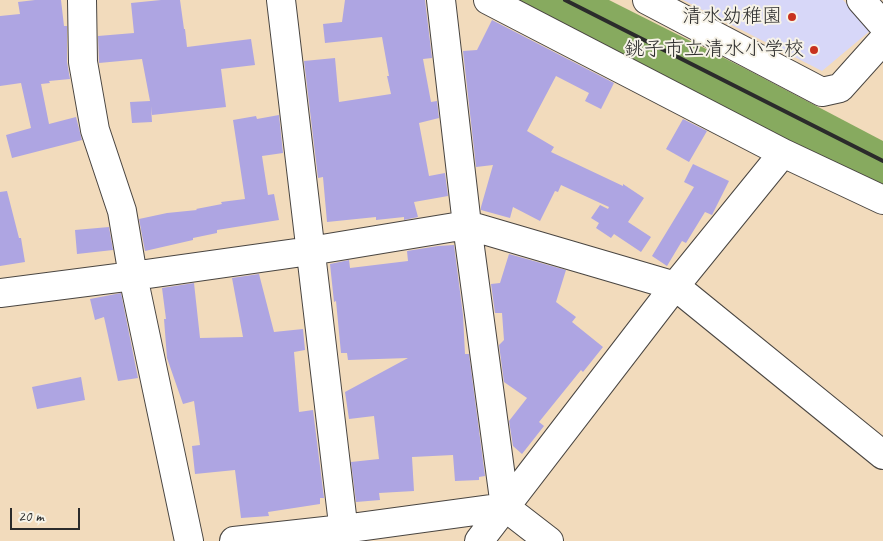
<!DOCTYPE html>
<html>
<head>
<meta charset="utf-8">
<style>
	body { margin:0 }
	#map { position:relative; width:883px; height:541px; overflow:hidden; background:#f2dbbc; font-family:Caveat,sans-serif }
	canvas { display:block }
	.scale { position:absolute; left:10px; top:508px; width:70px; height:22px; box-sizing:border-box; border:2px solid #2b2b2b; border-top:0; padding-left:6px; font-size:15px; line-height:18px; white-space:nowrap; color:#2b2b2b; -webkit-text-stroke:4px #f7f3e8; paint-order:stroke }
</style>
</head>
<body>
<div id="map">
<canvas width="883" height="541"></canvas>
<div class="scale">20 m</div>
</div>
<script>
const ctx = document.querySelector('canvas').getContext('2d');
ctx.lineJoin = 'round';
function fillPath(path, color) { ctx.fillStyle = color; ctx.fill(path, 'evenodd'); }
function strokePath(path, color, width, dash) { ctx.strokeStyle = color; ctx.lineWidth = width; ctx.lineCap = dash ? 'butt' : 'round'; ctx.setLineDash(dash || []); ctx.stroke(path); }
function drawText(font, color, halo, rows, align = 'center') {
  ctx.font = font + ' Caveat,"Klee One",sans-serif'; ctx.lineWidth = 4; ctx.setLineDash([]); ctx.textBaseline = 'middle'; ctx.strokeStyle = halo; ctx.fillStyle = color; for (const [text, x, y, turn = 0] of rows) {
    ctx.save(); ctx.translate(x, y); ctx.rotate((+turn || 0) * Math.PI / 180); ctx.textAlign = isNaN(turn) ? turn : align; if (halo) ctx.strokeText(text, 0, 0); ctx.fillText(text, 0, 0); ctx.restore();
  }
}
fillPath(new Path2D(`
	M 683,0 L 843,0 L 871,30 L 822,71 Z`), '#d7d7f8');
fillPath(new Path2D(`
	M 501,0 L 609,0 L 746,69 L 883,141 L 883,194 Z`), '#87aa5f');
fillPath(new Path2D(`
	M 35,0 L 61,0 L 64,26 L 67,26 L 67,62 L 70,79 L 49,81 L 50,83 L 41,84 L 49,124 L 76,117 L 82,140 L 12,158 L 6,135 L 31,128 L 21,83 L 0,86 L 0,16 L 20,14 L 18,2 Z
	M 161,0 L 180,0 L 184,29 L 185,29 L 187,47 L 251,39 L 255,65 L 221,69 L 226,107 L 152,115 L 151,106 L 152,122 L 132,123 L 130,102 L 150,101 L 142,59 L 99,63 L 98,36 L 134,33 L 131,3 Z
	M 345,0 L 425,0 L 432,58 L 423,59 L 431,102 L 437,101 L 439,118 L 419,123 L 429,176 L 445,173 L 448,196 L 414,202 L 418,217 L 404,220 L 404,217 L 376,220 L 376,217 L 327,222 L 323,177 L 318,178 L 304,61 L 335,58 L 339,102 L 391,94 L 387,76 L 389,76 L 382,37 L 325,43 L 323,24 L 342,22 Z
	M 492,20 L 614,83 L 601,109 L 585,101 L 589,93 L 556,76 L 527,131 L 554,147 L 551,152 L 623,186 L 623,184 L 644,198 L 628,222 L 651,237 L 641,252 L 614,234 L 611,238 L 596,228 L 599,223 L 591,218 L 600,205 L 608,209 L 609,207 L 561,185 L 558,192 L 555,191 L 540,221 L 513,207 L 510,218 L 481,210 L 481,207 L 493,165 L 476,167 L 463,51 L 477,50 Z
	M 279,115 L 283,153 L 262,156 L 268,195 L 274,194 L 279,220 L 217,230 L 217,233 L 193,238 L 193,240 L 145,251 L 139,219 L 167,213 L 197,210 L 196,209 L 222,204 L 221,202 L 245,199 L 233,120 L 256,116 L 257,119 Z
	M 683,119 L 707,131 L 689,162 L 666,149 Z
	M 693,164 L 729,181 L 712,215 L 705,212 L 686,243 L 682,241 L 667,266 L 652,256 L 694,187 L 684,182 Z
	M 7,191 L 19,238 L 21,238 L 25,262 L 0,266 L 0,192 Z
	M 109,227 L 113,250 L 77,254 L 75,230 Z
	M 454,245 L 463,315 L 465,354 L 469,354 L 485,476 L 479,477 L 479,480 L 455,481 L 453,455 L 412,457 L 414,491 L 379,493 L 380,500 L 356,502 L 351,462 L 379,459 L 374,416 L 349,419 L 345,392 L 408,358 L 348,360 L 347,353 L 341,353 L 336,301 L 334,302 L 330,264 L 349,260 L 350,268 L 408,261 L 407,251 L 438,246 Z
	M 509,254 L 566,270 L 556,302 L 576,317 L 572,322 L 603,347 L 583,372 L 581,370 L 539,422 L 544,426 L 522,454 L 513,446 L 509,421 L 527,398 L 504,382 L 499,345 L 504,340 L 502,313 L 495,313 L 491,284 L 500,283 Z
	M 259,274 L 274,332 L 303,329 L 305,350 L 294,352 L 299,412 L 313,410 L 324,498 L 320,498 L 320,504 L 268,512 L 269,516 L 241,518 L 235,470 L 195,474 L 192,446 L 200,445 L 194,401 L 183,404 L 167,358 L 164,319 L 166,319 L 162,288 L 194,283 L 200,338 L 243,337 L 232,278 Z
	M 121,293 L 138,378 L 118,381 L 104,317 L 95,320 L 90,299 Z
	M 81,377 L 85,400 L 37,409 L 32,387 Z`), '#aea5e2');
const minor = new Path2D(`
	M 82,0 L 83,62 L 95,130 L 122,211 L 133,276 L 189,541
	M 281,0 L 345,541
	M 441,0 L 467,225 L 505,507 L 549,541
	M 488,0 L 783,153 L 883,200
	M 647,0 L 822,92 L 840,88 L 883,40
	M 861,0 L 883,25
	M 0,293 L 133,276 L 310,251 L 467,225 L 675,286 L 883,455
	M 234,541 L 343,529 L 505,507
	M 479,541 L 675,286 L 783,153`);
strokePath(minor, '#494541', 30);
strokePath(minor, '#fff', 28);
strokePath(new Path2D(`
	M 565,0 L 883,161`), '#2b2b2b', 4);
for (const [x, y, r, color] of [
	[792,17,5,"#c8321e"],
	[814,50,5,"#c8321e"]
]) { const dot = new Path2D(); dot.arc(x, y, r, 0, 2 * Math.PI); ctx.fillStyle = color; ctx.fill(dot); strokePath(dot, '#f7f3e8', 2); }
drawText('20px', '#2b2b2b', '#f7f3e8', [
	["清水幼稚園",782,17],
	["銚子市立清水小学校",804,50]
], 'right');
</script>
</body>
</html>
